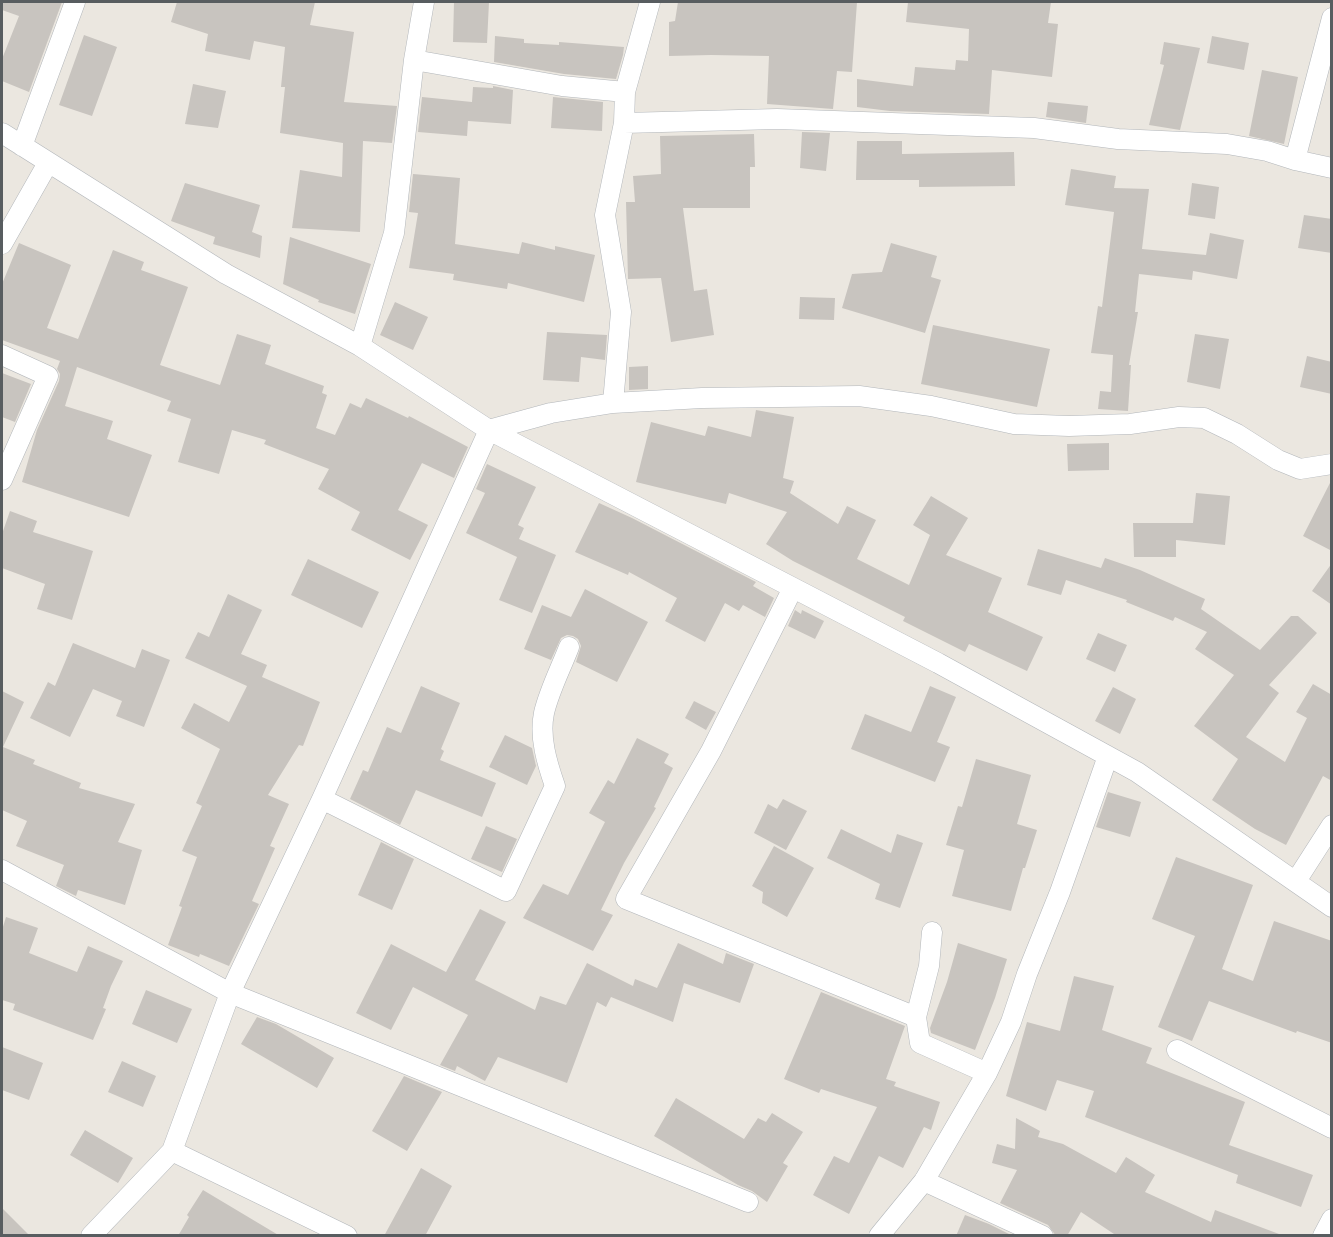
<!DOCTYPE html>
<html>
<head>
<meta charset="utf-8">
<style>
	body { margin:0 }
	#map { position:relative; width:1333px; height:1237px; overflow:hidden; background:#ebe7e0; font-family:Cabin,sans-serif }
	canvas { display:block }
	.frame { position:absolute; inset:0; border:3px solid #585d60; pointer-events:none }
</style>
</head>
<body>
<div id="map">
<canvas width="1333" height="1237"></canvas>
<div class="frame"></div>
</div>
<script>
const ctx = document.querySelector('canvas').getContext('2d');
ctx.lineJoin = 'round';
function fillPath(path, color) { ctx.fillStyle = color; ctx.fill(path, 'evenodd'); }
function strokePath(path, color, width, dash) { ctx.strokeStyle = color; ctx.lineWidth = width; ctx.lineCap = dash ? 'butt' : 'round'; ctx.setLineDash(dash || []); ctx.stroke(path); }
fillPath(new Path2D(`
	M 2,2 L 62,2 L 29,92 L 2,81 L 2,59 L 19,16 L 2,10 Z
	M 177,2 L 315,2 L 310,25 L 354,32 L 344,102 L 397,106 L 392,143 L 363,141 L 360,232 L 292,228 L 300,170 L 342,177 L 343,143 L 280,133 L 285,87 L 281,87 L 285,47 L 254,41 L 250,60 L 205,51 L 208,34 L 171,22 Z
	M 454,2 L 489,2 L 487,43 L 453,42 Z
	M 678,2 L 857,2 L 852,72 L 837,71 L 833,109 L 767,104 L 769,56 L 711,55 L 669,56 L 669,22 L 675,21 Z
	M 908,2 L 1051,2 L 1048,23 L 1058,24 L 1052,77 L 992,70 L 989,114 L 890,111 L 857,107 L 857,79 L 913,86 L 915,67 L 955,70 L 956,60 L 968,61 L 969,29 L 906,22 Z
	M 84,35 L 117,47 L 92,116 L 59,105 Z
	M 495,36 L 524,39 L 524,43 L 559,45 L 559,42 L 624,47 L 623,55 L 616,79 L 564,74 L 494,62 Z
	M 1212,36 L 1249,43 L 1244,70 L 1207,63 Z
	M 1164,42 L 1200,48 L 1180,130 L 1149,125 L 1164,65 L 1160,64 Z
	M 1262,70 L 1298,77 L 1284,144 L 1249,136 Z
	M 193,84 L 226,91 L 218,128 L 185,124 Z
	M 493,86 L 513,90 L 511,124 L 468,121 L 467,136 L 418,132 L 422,97 L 472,102 L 473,87 L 493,88 Z
	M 553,97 L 603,102 L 602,131 L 551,128 Z
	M 1048,102 L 1088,106 L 1086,123 L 1046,117 Z
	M 802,132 L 830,133 L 826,171 L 800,168 Z
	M 754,134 L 755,167 L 750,167 L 750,208 L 683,208 L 694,291 L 707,289 L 714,335 L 671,342 L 661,278 L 628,279 L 626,202 L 635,202 L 633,176 L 661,174 L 660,136 Z
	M 857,141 L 902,141 L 902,154 L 1014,152 L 1015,186 L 919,187 L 919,180 L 856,180 Z
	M 1071,169 L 1116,176 L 1114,188 L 1149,189 L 1142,249 L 1206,255 L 1210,233 L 1244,240 L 1237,279 L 1193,271 L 1192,280 L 1139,274 L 1135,312 L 1138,312 L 1129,365 L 1131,365 L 1128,411 L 1098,409 L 1100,391 L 1111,392 L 1113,355 L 1091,353 L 1098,306 L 1102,307 L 1114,212 L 1065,205 Z
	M 413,174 L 460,178 L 455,244 L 519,254 L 522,242 L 555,250 L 555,246 L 595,255 L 584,302 L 508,283 L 507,289 L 453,280 L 454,274 L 409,268 L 418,213 L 409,212 Z
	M 185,183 L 260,205 L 252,232 L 262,236 L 260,258 L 213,244 L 215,237 L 171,221 Z
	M 1192,183 L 1219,187 L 1215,219 L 1188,215 Z
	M 1304,215 L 1332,219 L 1332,253 L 1298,248 Z
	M 290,237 L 371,264 L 355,314 L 318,302 L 319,300 L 283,284 Z
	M 19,243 L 71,265 L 47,328 L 78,339 L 113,250 L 144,262 L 141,270 L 188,287 L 160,365 L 220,385 L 237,334 L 271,345 L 265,364 L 324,386 L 322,393 L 327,395 L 316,428 L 335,435 L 350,403 L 361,408 L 366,398 L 408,418 L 409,416 L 468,447 L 454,478 L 422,463 L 398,510 L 428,525 L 410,560 L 351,530 L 360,512 L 318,489 L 329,469 L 264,444 L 266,440 L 232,430 L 219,474 L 178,462 L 191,419 L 167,411 L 171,401 L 77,367 L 65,406 L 113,421 L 107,439 L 152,455 L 129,517 L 22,482 L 37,430 L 59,381 L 60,374 L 57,369 L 60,361 L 2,340 L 2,284 Z
	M 891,243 L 937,256 L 931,277 L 941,280 L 925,333 L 842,308 L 852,274 L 882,272 Z
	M 800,297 L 835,298 L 834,320 L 799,319 Z
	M 395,302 L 428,317 L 413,350 L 380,335 Z
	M 933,325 L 1050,349 L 1037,407 L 921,384 Z
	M 547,332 L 607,335 L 605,360 L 581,357 L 579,382 L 543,380 Z
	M 1195,334 L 1229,339 L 1220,389 L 1187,382 Z
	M 1307,356 L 1332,362 L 1332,394 L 1300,387 Z
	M 648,366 L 648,389 L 629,390 L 629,367 Z
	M 2,373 L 31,384 L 15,422 L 2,417 Z
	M 756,410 L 794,417 L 783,478 L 794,481 L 790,493 L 838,524 L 847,506 L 876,520 L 857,559 L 909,585 L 930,535 L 913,525 L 931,496 L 968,518 L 946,555 L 1002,578 L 988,612 L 1043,637 L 1027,671 L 969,644 L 965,652 L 903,621 L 905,617 L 793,561 L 766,544 L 787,512 L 729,493 L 726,504 L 636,482 L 651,422 L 705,436 L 708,426 L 751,437 Z
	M 1109,443 L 1109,470 L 1068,471 L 1067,444 Z
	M 487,464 L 536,487 L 518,525 L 524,528 L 519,539 L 556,555 L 532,613 L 499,600 L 517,557 L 466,533 L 485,493 L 476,489 Z
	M 1332,479 L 1332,551 L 1303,536 Z
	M 1196,493 L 1230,496 L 1225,545 L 1176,540 L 1176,557 L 1134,557 L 1133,523 L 1193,523 Z
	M 599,503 L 632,518 L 756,582 L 753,586 L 774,598 L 765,617 L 743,605 L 739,611 L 725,603 L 705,642 L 665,621 L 677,598 L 629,572 L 628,575 L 575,552 Z
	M 10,511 L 37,521 L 33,532 L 93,551 L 72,620 L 37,609 L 45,584 L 2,568 L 2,534 Z
	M 1038,549 L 1101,568 L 1105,558 L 1140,570 L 1205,599 L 1201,609 L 1260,650 L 1291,616 L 1298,616 L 1317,633 L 1269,685 L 1279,693 L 1246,737 L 1285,762 L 1307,718 L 1296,712 L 1313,684 L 1332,695 L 1332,781 L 1323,776 L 1286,845 L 1255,829 L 1212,800 L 1238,759 L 1194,726 L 1234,675 L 1195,649 L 1207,632 L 1175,617 L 1173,621 L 1126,602 L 1127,600 L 1066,580 L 1061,595 L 1027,585 Z
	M 308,559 L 379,592 L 362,628 L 291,595 Z
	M 1332,563 L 1332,605 L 1312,591 Z
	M 585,589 L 648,622 L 617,682 L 576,662 L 581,646 L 578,639 L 573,636 L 567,635 L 561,638 L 551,660 L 524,649 L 542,605 L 571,617 Z
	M 228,594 L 262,610 L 241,654 L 267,665 L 262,677 L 320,702 L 303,746 L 299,745 L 268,795 L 289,804 L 270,846 L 275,848 L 252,901 L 259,904 L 229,966 L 200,954 L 199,957 L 168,945 L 182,907 L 179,906 L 197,857 L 182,851 L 202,806 L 196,803 L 220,749 L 181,728 L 194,703 L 229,722 L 247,686 L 185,658 L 198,632 L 209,637 Z
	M 795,610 L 801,614 L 802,610 L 824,621 L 815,639 L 788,626 Z
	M 1098,633 L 1127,645 L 1115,672 L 1086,659 Z
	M 73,643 L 135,668 L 142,649 L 170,660 L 144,727 L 116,716 L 122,701 L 93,689 L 70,737 L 30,718 L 48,682 L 55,686 Z
	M 421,686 L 460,703 L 441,749 L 444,751 L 440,760 L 496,783 L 482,817 L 416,790 L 400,825 L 350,799 L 363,770 L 368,772 L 387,727 L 401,733 Z
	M 930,686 L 956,697 L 937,742 L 950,747 L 935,782 L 851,749 L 865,714 L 911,732 Z
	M 1113,687 L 1136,699 L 1120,734 L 1095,721 Z
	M 2,691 L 24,702 L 3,747 L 35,760 L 33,764 L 81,783 L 79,788 L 135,804 L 118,842 L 142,850 L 125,905 L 78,890 L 76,896 L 56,886 L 64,865 L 16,846 L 27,821 L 2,810 Z
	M 694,701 L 716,712 L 706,730 L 685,718 Z
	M 505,735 L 532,748 L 536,766 L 527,785 L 489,767 Z
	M 637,738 L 669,754 L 664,763 L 673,768 L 654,807 L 656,808 L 624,863 L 601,910 L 613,915 L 593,951 L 523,918 L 543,884 L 568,895 L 605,822 L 589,813 L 608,780 L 614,784 Z
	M 976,759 L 1031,775 L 1017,824 L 1037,830 L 1025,868 L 1023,868 L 1011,911 L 952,896 L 964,850 L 946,845 L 958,806 L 962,807 Z
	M 1108,792 L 1141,802 L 1130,837 L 1096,827 Z
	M 783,799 L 807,811 L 786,850 L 754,833 L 768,804 L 777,809 Z
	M 486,826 L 517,839 L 502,872 L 471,859 Z
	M 841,829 L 891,853 L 897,834 L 923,843 L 900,908 L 875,899 L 880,884 L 827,858 Z
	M 381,842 L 414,859 L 392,910 L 358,895 Z
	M 774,846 L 814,868 L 787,917 L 762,903 L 763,892 L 752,886 Z
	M 1176,857 L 1253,885 L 1222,969 L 1253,981 L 1274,921 L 1332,941 L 1332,1043 L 1297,1031 L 1296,1033 L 1209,1001 L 1192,1041 L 1158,1027 L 1195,936 L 1152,919 Z
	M 480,909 L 506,922 L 475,980 L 535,1010 L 540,996 L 566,1005 L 587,963 L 633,986 L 635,979 L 657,988 L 678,943 L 723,964 L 726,953 L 754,964 L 740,1003 L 684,983 L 673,1022 L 611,997 L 606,1007 L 597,1002 L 567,1083 L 498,1057 L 485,1081 L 457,1066 L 455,1071 L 440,1065 L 468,1015 L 413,987 L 391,1030 L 356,1013 L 391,944 L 446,972 Z
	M 6,917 L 38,928 L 29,953 L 77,972 L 88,946 L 123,961 L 111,986 L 103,1008 L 106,1009 L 93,1040 L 13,1010 L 15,1004 L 2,1000 L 2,930 Z
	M 958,943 L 1007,959 L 995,998 L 975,1050 L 931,1033 L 930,1028 L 947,982 Z
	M 1074,976 L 1114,986 L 1102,1030 L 1152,1048 L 1146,1063 L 1245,1102 L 1229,1145 L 1313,1175 L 1301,1207 L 1236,1183 L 1238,1175 L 1085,1117 L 1094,1091 L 1057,1080 L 1046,1111 L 1006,1096 L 1027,1022 L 1060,1031 Z
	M 146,990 L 192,1009 L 177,1043 L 132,1024 Z
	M 821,992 L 905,1026 L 886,1079 L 896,1082 L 894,1086 L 940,1102 L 931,1130 L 924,1127 L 903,1168 L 879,1156 L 849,1214 L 813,1195 L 834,1156 L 849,1163 L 877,1107 L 821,1089 L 819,1093 L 784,1079 Z
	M 257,1017 L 276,1024 L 334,1058 L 317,1088 L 241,1044 Z
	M 2,1047 L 43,1063 L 29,1100 L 2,1090 Z
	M 122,1061 L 156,1076 L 143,1107 L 108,1092 Z
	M 404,1076 L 442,1092 L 407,1151 L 372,1131 Z
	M 676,1098 L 744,1139 L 758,1118 L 766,1122 L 772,1113 L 803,1132 L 783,1163 L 788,1166 L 767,1202 L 752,1191 L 738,1185 L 654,1136 Z
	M 1016,1118 L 1040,1131 L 1038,1137 L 1063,1144 L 1116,1173 L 1126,1157 L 1155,1175 L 1145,1192 L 1211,1222 L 1215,1210 L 1279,1234 L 1279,1236 L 1117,1236 L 1081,1212 L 1067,1236 L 1056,1236 L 1048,1225 L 1000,1203 L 1017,1170 L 992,1163 L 997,1144 L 1015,1149 Z
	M 85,1130 L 133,1158 L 118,1183 L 70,1155 Z
	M 421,1168 L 452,1186 L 425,1236 L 384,1236 Z
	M 203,1190 L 280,1236 L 178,1236 L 189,1217 L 187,1215 Z
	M 2,1208 L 30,1236 L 2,1236 Z
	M 965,1215 L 989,1224 L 1013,1236 L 956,1236 Z`), '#c8c4bf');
const minor = new Path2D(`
	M 414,60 L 562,86 L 625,92
	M 624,123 L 777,119 L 1034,128 L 1118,139 L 1227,144 L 1267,151 L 1295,160 L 1332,168
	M 2,133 L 226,274 L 360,346 L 489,430 L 938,663 L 1137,772 L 1332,907
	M 22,146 L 75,2
	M 1295,160 L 1332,18
	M 2,244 L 48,163
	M 360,346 L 394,233 L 414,60 L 424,2
	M 2,355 L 48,376 L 2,480
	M 613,403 L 621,312 L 605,215 L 624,123 L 625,92 L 650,2
	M 793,588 L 711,751 L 626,899 L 916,1017
	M 322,799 L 506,891 L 555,786 C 547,763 539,737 544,713 C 549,691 561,668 569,647
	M 2,870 L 230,993 L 748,1202
	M 1296,881 L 1332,825
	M 932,932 L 929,966 L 916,1017 L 920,1043 L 987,1073
	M 1177,1050 L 1332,1128
	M 172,1151 L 347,1236
	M 924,1181 L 1043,1236
	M 91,1236 L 172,1151 L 230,993 L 322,799 L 489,430 L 551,413 L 613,403 L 702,398 L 859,396 L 931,406 L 1014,424 L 1069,426 L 1130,424 L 1179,417 L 1204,418 L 1237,434 L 1278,460 L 1300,469 L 1332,464
	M 879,1236 L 924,1181 L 987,1073 L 1011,1022 L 1027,974 L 1060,892 L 1108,756
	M 1323,1236 L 1332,1219`);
strokePath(minor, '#b2b6ba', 21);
strokePath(minor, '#fff', 20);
</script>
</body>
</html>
